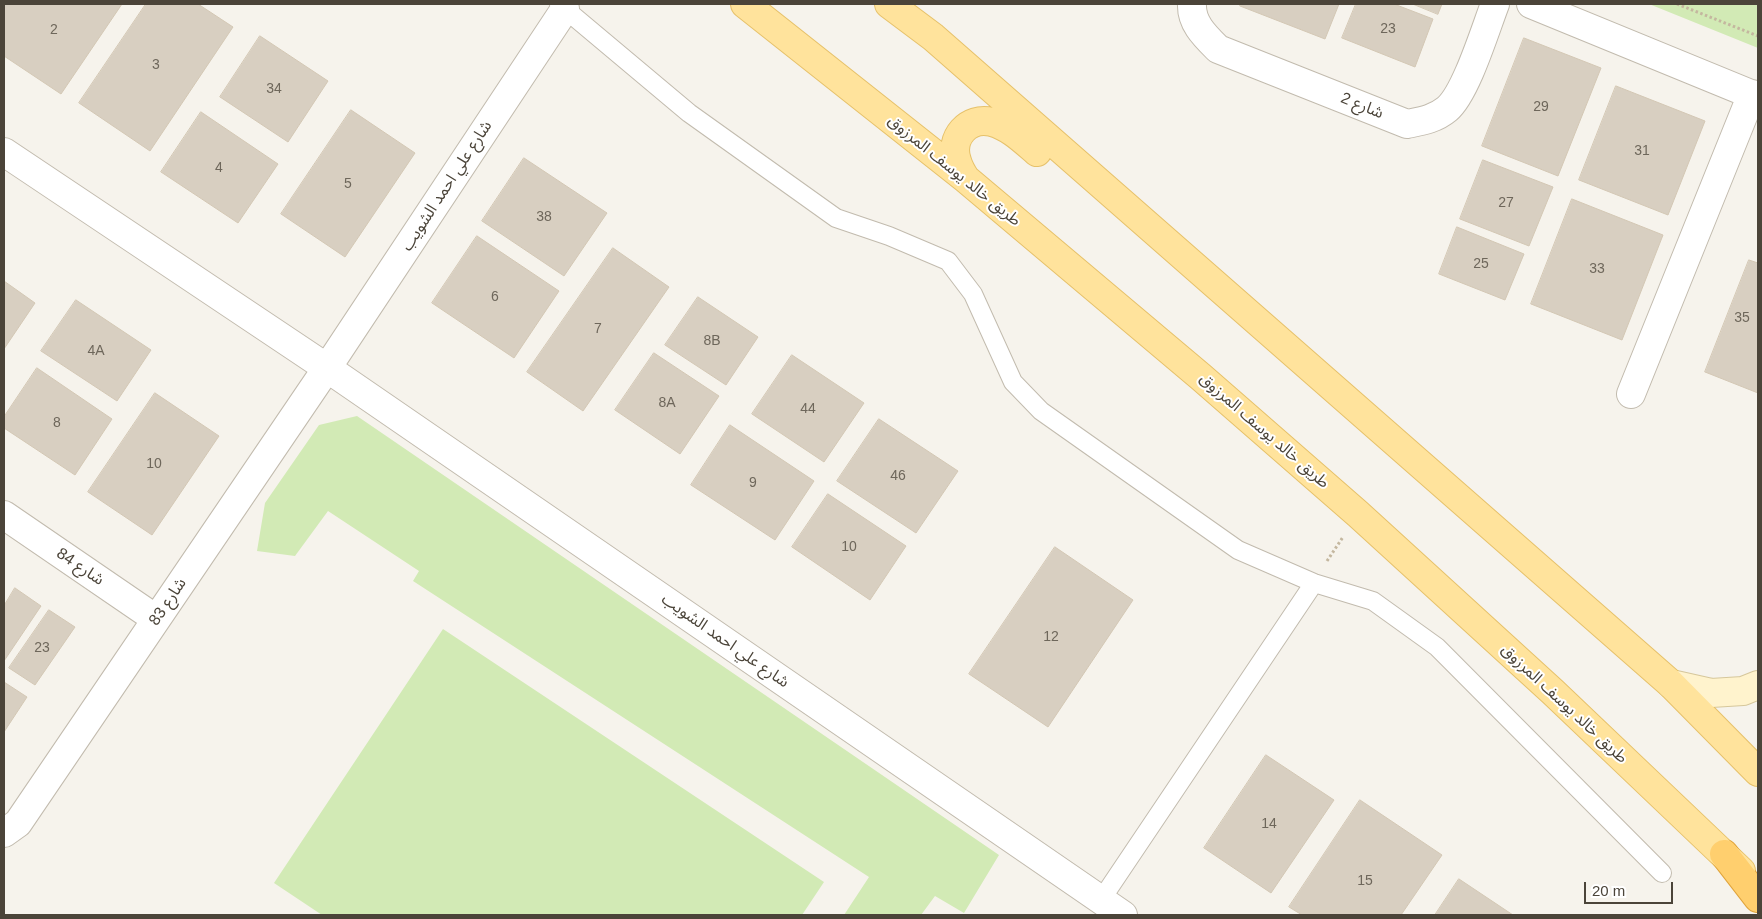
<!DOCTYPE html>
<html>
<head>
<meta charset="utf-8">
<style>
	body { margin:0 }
	#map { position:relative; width:1762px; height:919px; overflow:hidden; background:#f6f3ec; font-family:Helvetica,sans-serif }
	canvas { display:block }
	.frame { position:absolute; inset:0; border:5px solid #4b4439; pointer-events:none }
	.scale { position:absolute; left:1584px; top:882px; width:89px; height:22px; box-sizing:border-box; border:2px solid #4b4439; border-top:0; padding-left:6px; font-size:15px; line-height:18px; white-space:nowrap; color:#4b4439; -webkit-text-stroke:4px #fff; paint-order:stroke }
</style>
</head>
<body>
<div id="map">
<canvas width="1762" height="919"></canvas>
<div class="frame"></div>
<div class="scale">20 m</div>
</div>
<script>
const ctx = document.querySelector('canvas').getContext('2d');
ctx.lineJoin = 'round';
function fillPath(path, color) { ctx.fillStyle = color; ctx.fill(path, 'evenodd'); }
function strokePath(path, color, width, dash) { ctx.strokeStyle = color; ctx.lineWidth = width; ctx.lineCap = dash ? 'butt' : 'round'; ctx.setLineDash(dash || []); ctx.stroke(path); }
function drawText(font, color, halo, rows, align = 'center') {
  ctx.font = font + ' Helvetica,"Noto Sans Arabic",sans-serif'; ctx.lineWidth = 4; ctx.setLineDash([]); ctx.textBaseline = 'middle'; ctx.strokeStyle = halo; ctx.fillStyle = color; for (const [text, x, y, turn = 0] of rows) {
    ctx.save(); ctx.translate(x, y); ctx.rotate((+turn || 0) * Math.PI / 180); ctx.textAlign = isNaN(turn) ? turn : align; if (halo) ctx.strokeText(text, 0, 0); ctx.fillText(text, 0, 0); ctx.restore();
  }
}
fillPath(new Path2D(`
	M 1649,4 L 1758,4 L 1758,48 Z
	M 357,416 L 999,855 L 964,913 L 935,896 L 921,915 L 844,915 L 869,877 L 413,581 L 419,571 L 328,511 L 295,556 L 257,551 L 265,503 L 319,425 Z
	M 443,629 L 824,882 L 802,915 L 322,915 L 274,883 Z`), '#d2eab5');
const building = new Path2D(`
	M 4,4 L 122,4 L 61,94 L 4,56 Z
	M 146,4 L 198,4 L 233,27 L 150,151 L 79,103 Z
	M 1241,4 L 1339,4 L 1325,39 L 1240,6 Z
	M 1356,4 L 1394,4 L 1433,19 L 1415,67 L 1342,38 Z
	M 1413,4 L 1442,4 L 1438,14 Z
	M 260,36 L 328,81 L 288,142 L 220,97 Z
	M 1524,38 L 1601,68 L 1558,176 L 1482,146 Z
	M 1616,86 L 1705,121 L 1668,215 L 1579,180 Z
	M 351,110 L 415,153 L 345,257 L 281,214 Z
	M 201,112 L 278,164 L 238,223 L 161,172 Z
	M 524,158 L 607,213 L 564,276 L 482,221 Z
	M 1483,160 L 1553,187 L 1529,246 L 1460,219 Z
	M 1572,199 L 1663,235 L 1622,340 L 1531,304 Z
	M 1457,227 L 1524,254 L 1505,300 L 1439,274 Z
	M 477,236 L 559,291 L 514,358 L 432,303 Z
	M 613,248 L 669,287 L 583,411 L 527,372 Z
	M 1749,260 L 1758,263 L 1758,393 L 1705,372 Z
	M 4,281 L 35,303 L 4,349 Z
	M 698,297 L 758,337 L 726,385 L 665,345 Z
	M 76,300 L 151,350 L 117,401 L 41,351 Z
	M 654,353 L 719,396 L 680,454 L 615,410 Z
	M 792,355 L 864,403 L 824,462 L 752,414 Z
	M 37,368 L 112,419 L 75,475 L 4,428 L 4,417 Z
	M 155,393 L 219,436 L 152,535 L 88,492 Z
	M 879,419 L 958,471 L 916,533 L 837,481 Z
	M 730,425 L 814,481 L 775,540 L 691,485 Z
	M 828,494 L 906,546 L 870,600 L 792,547 Z
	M 1055,547 L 1133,600 L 1048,727 L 969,674 Z
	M 15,588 L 41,606 L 4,661 L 4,606 Z
	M 49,610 L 75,627 L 35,685 L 9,668 Z
	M 4,682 L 27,697 L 4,732 Z
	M 1266,755 L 1334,800 L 1271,893 L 1204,848 Z
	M 1360,800 L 1442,855 L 1401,915 L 1302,915 L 1289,907 Z
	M 1459,879 L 1513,915 L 1435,915 Z`);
fillPath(building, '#d8cfc1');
strokePath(building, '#d3c7b4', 1);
const lane = new Path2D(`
	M 565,9 L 689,113 L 836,218 L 889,236 L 948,261 L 973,294 L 1013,382 L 1041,411 L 1238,550 L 1314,583 L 1373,601 L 1437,647 L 1662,873
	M 1101,900 L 1314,583`);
const street = new Path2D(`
	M 1192,4 C 1191,23 1205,36 1218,49 L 1407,124 C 1422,121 1435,119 1447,109 C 1466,93 1485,30 1495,4
	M 1531,4 L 1758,97
	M 4,152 L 327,368 L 1123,915
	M 1631,394 L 1752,94
	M 4,515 L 156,619
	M 4,833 L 18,823 L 327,368 L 565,9 L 564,4`);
const secondary = new Path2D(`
	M 1671,684 L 1711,693 L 1743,691 L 1758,685`);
const primary = new Path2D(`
	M 745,4 L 966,179 L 1201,377 L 1358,514 L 1553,692 L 1741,871
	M 889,4 L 933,37 L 1671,684 L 1758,772
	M 966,179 C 962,173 959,168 957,161 C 949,138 968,116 992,122 C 1010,127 1023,140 1037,152`);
const highway = new Path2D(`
	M 1724,854 L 1758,898`);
strokePath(lane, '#c2bbae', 20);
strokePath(street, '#c2bbae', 30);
strokePath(secondary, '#d6c79b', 30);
strokePath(primary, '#e6c16a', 30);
strokePath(highway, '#e0a43c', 30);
strokePath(new Path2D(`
	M 1677,4 L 1758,36
	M 1327,561 L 1343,537`), '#c4b79f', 3, [2.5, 2.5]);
strokePath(lane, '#fff', 18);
strokePath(street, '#fff', 28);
strokePath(secondary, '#fff3cd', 28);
strokePath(primary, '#ffe39c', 28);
strokePath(highway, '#ffcf6e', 28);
drawText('14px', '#6e675b', null, [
	["23",1388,29],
	["2",54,30],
	["3",156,65],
	["34",274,89],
	["29",1541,107],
	["31",1642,151],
	["4",219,168],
	["5",348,184],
	["27",1506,203],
	["38",544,217],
	["25",1481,264],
	["33",1597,269],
	["6",495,297],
	["35",1742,318],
	["7",598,329],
	["8B",712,341],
	["4A",96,351],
	["8A",667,403],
	["44",808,409],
	["8",57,423],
	["10",154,464],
	["46",898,476],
	["9",753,483],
	["10",849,547],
	["12",1051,637],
	["23",42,648],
	["14",1269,824],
	["15",1365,881]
]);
drawText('16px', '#4b4439', '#fff', [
	["شارع 2",1362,106,22],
	["طريق خالد يوسف المرزوق",954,171,39],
	["شارع علي احمد الشويب",447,186,-57],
	["طريق خالد يوسف المرزوق",1264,431,41],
	["شارع 84",80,567,34],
	["شارع 83",168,602,-56],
	["شارع علي احمد الشويب",725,641,35],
	["طريق خالد يوسف المرزوق",1564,704,43]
]);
</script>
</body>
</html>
